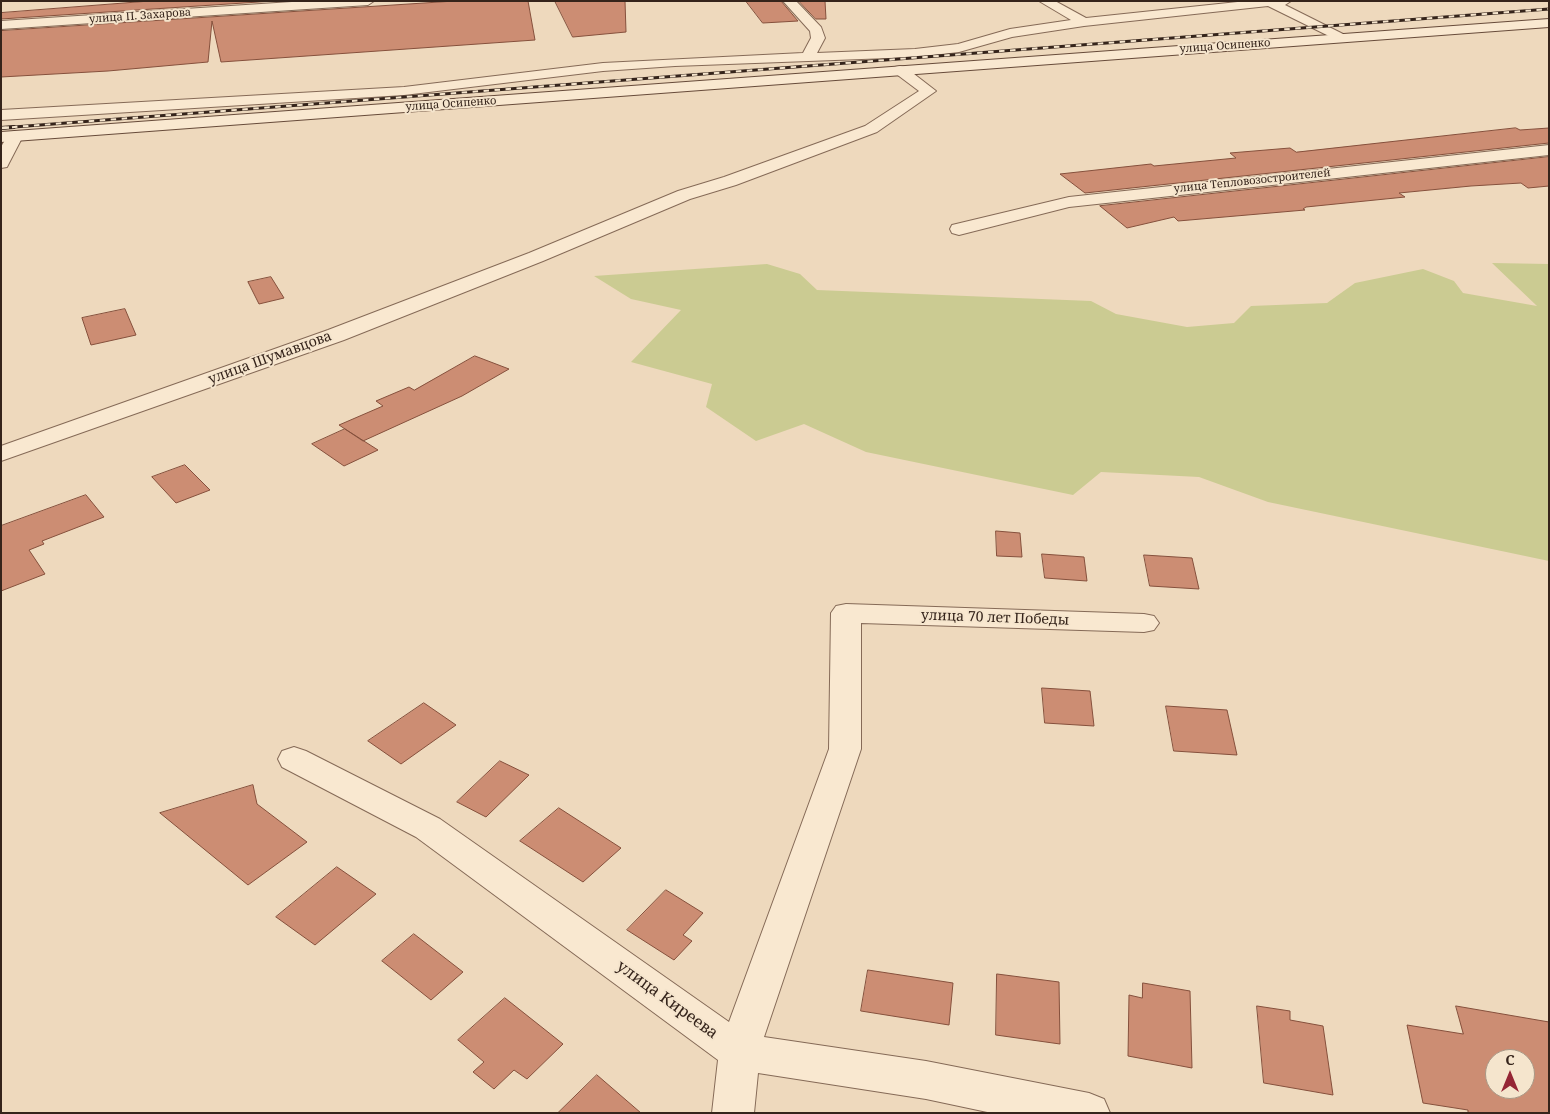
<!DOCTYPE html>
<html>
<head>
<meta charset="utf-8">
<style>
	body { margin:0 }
	#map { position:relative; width:1550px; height:1114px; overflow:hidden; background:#eed9bd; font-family:"Noto Serif",serif }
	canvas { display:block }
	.frame { position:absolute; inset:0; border:2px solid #35241b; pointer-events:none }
	.north { position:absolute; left:1485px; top:1049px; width:50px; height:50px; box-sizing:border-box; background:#f5e5cd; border:1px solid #a89886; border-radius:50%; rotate:0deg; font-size:14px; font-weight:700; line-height:20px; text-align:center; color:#35241b }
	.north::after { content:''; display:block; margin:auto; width:18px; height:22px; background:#952635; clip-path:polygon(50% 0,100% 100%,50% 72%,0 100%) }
</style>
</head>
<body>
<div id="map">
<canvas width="1550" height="1114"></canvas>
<div class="frame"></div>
<div class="north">С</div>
</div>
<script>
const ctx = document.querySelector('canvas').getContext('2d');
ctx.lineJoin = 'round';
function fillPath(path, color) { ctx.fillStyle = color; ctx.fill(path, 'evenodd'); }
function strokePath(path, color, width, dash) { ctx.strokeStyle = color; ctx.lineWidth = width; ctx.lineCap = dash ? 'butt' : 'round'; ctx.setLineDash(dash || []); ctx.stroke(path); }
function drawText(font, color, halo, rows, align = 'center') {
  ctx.font = font + ' "Noto Serif",serif'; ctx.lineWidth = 4; ctx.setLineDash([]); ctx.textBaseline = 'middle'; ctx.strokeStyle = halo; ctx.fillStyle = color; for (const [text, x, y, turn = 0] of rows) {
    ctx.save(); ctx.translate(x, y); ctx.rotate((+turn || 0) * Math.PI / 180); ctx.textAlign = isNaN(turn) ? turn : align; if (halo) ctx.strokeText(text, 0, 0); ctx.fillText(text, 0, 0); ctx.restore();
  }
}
fillPath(new Path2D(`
	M 1492,263 L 1549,264 L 1549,561 L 1268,502 L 1199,477 L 1101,472 L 1073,495 L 866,452 L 804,424 L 756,441 L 706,407 L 712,384 L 631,362 L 681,310 L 631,299 L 594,276 L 767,264 L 800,274 L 817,290 L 1091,301 L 1116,314 L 1187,327 L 1234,323 L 1251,306 L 1327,303 L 1355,283 L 1423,269 L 1454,281 L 1463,293 L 1537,306 Z`), '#cbcb92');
const building = new Path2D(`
	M 150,1 L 274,1 L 1,19 L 1,13 Z
	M 455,1 L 528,1 L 535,40 L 221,62 L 212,21 L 208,62 L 108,71 L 1,77 L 1,31 Z
	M 555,1 L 625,1 L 626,32 L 573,37 Z
	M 746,1 L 781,1 L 798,21 L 763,23 Z
	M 799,1 L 825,1 L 826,19 L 816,19 Z
	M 1516,128 L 1520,130 L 1549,128 L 1549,143 L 1085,193 L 1060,174 L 1151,164 L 1154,166 L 1236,158 L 1230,153 L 1290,148 L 1296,152 Z
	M 1549,157 L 1549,186 L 1528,188 L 1521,183 L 1471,186 L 1399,193 L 1405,197 L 1306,207 L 1303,209 L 1305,210 L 1178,221 L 1174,217 L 1127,228 L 1100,206 Z
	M 271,277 L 284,298 L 259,304 L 248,282 Z
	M 125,309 L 136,335 L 91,345 L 82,318 Z
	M 475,356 L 509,369 L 462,396 L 363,441 L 339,425 L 383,406 L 376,401 L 409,387 L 414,390 Z
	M 345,429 L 378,450 L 344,466 L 312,444 Z
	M 185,465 L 210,490 L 176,503 L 152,477 Z
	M 86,495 L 104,517 L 42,541 L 44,544 L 29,550 L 45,574 L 1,591 L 1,526 Z
	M 996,531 L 1020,533 L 1022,557 L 997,556 Z
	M 1042,554 L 1084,557 L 1087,581 L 1045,578 Z
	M 1144,555 L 1192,558 L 1199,589 L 1150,586 Z
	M 1042,688 L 1090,691 L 1094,726 L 1045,723 Z
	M 424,703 L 456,725 L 401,764 L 368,741 Z
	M 1166,706 L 1227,710 L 1237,755 L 1174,751 Z
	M 500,761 L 529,775 L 486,817 L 457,802 Z
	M 253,785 L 257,804 L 307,842 L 248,885 L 160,813 Z
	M 559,808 L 621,848 L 583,882 L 520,841 Z
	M 337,867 L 376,894 L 315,945 L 276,917 Z
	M 666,890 L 703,913 L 683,935 L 692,941 L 674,960 L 627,930 Z
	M 414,934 L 463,972 L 431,1000 L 382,961 Z
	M 868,970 L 953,983 L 949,1025 L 861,1011 Z
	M 997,974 L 1059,982 L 1060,1044 L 996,1035 Z
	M 1143,983 L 1190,991 L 1192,1068 L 1128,1056 L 1129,995 L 1142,998 Z
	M 505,998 L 563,1044 L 527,1079 L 514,1070 L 494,1089 L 473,1072 L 484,1062 L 458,1040 Z
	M 1257,1006 L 1290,1011 L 1290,1020 L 1323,1026 L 1333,1095 L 1264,1083 Z
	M 1456,1006 L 1549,1022 L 1549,1113 L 1468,1113 L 1468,1110 L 1423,1103 L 1407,1025 L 1463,1034 ZM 1495,1059 L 1525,1059 L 1525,1089 L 1495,1089 Z
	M 597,1075 L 641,1113 L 558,1113 Z`);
fillPath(building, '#cc8d73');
strokePath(building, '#85503c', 1);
const street = new Path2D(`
	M 307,1 L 374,1 L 368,5 L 1,29 L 1,21 Z
	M 783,1 L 796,1 L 821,27 L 825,38 L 817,53 L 915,49 L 958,44 L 1010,29 L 1071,20 L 1039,1 L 1055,1 L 1086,18 L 1247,1 L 1291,1 L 1285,5 L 1349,37 L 1347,40 L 1337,40 L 1268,6 L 1084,26 L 1012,37 L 959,52 L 915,57 L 675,66 L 603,71 L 404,95 L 1,120 L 1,110 L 404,87 L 603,63 L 803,53 L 811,38 L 810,31 Z
	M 900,66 L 905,67 L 936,91 L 877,132 L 736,185 L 690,199 L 543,261 L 344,340 L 1,461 L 1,446 L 328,330 L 529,253 L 678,191 L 724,177 L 865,126 L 919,91 L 895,73 L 893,70 L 895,67 Z
	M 15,131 L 23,136 L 9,163 L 7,167 L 1,168 L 1,147 L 9,133 Z
	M 1549,145 L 1549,155 L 1069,207 L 959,235 L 952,233 L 950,229 L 952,225 L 1069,197 Z
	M 846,604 L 1144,614 L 1154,616 L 1159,623 L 1154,630 L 1144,632 L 861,623 L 861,749 L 764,1037 L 926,1061 L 1089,1093 L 1104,1099 L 1110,1113 L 992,1113 L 926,1099 L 758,1073 L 754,1113 L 712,1113 L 718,1060 L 416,837 L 282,767 L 278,759 L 282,751 L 294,747 L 306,751 L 440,819 L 729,1022 L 829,749 L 831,613 L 836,606 Z`);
const secondary = new Path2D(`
	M 1549,19 L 1549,27 L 1,142 L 1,132 Z`);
strokePath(street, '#856a57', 2);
strokePath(secondary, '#674b3a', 2);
fillPath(street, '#f9e8d0');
fillPath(secondary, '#f9e8d0');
const railFar1 = new Path2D(`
	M 1,128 L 1549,9`);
const rail = new Path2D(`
	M 1,128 L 14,127`);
strokePath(railFar1, '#35241b', 3);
strokePath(rail, '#35241b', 4);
strokePath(railFar1, '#f5e5cd', 2, [5.5]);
strokePath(rail, '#f5e5cd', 2.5, [8]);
drawText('11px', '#35241b', '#f5e5cd', [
	["улица П. Захарова",140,16,-4],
	["улица Осипенко",1225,46,-4],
	["улица Осипенко",451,104,-4],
	["улица Тепловозостроителей",1252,181,-6]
]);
drawText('14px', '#35241b', '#f5e5cd', [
	["улица Шумавцова",270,358,-20],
	["улица 70 лет Победы",995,618,2]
]);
drawText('16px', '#35241b', '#f5e5cd', [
	["улица Киреева",667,1000,36]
]);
</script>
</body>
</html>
